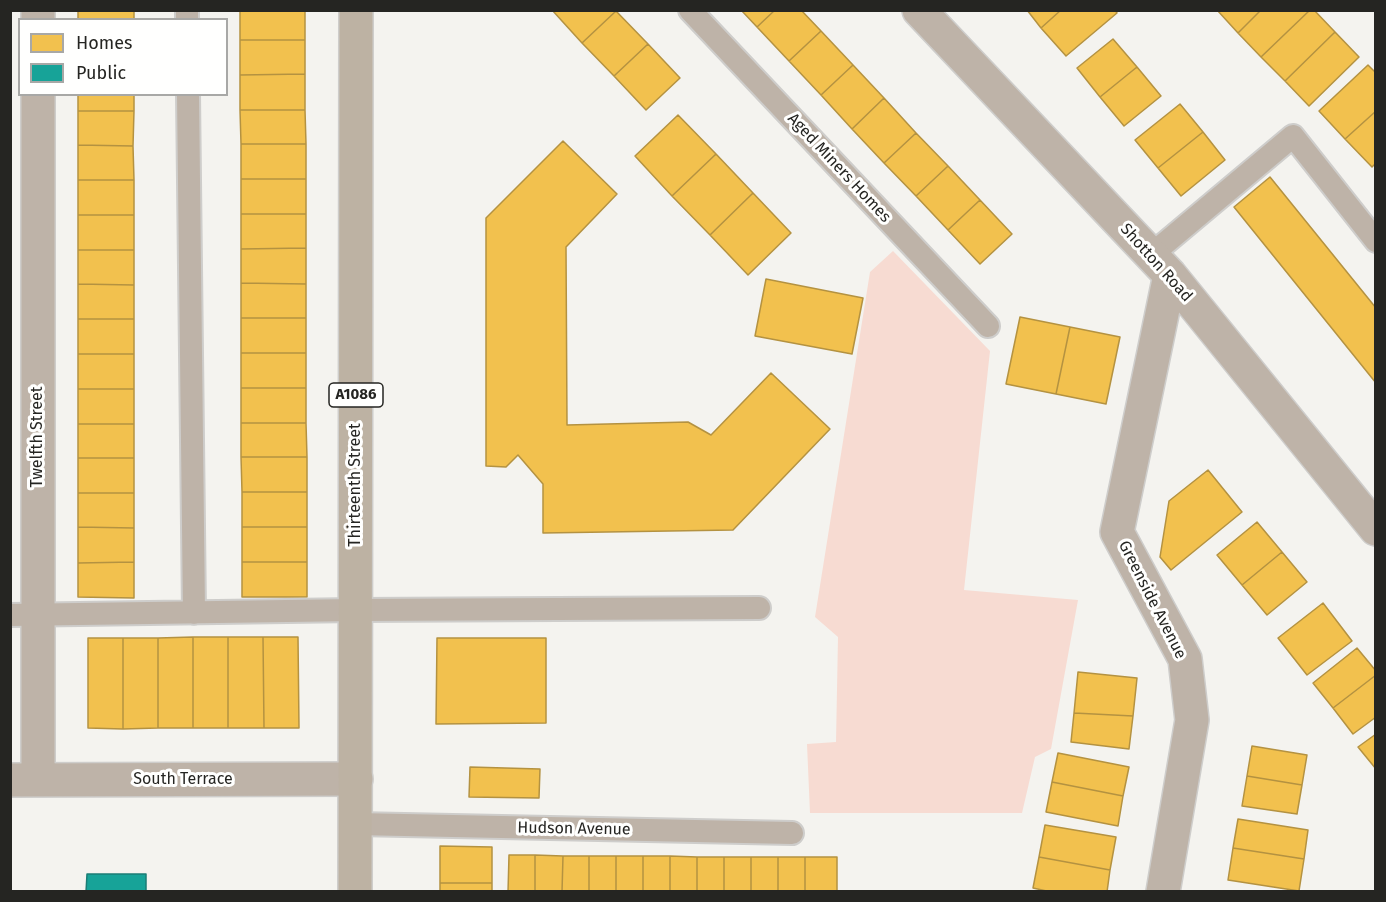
<!DOCTYPE html>
<html>
<head>
<meta charset="utf-8">
<style>
	body { margin:0 }
	#map { position:relative; width:1386px; height:902px; overflow:hidden; background:#f4f3ef; font-family:"Fira Sans",sans-serif }
	canvas { display:block }
	.frame { position:absolute; inset:0; border:12px solid #252522; pointer-events:none }
	.legend { position:absolute; left:18px; top:18px; width:210px; height:78px; box-sizing:border-box; background:#fffffe; border:2px solid #a8a8a6; margin:0; padding:8px 10px; list-style:none; font-size:18px; color:#252522 }
	.legend li { display:flex; align-items:center; gap:12px; height:30px }
	.legend b { width:30px; border:2px solid #a8a8a6 }
</style>
</head>
<body>
<div id="map">
<canvas width="1386" height="902"></canvas>
<div class="frame"></div>
<ul class="legend">
<li><b style="height:16px;background:#f2c14e"></b>Homes</li>
<li><b style="height:16px;background:#17a398"></b>Public</li>
</ul>
</div>
<script>
const ctx = document.querySelector('canvas').getContext('2d');
ctx.lineJoin = 'round';
function fillPath(path, color) { ctx.fillStyle = color; ctx.fill(path, 'evenodd'); }
function strokePath(path, color, width, dash) { ctx.strokeStyle = color; ctx.lineWidth = width; ctx.lineCap = dash ? 'butt' : 'round'; ctx.setLineDash(dash || []); ctx.stroke(path); }
function drawText(font, color, halo, rows, align = 'center') {
  ctx.font = font + ' "Fira Sans",sans-serif'; ctx.lineWidth = 6; ctx.setLineDash([]); ctx.textBaseline = 'middle'; ctx.strokeStyle = halo; ctx.fillStyle = color; for (const [text, x, y, turn = 0] of rows) {
    ctx.save(); ctx.translate(x, y); ctx.rotate((+turn || 0) * Math.PI / 180); ctx.textAlign = isNaN(turn) ? turn : align; if (halo) ctx.strokeText(text, 0, 0); ctx.fillText(text, 0, 0); ctx.restore();
  }
}
fillPath(new Path2D(`
	M 893,251 L 990,351 L 964,590 L 1078,600 L 1051,749 L 1035,757 L 1022,813 L 810,813 L 807,744 L 836,742 L 838,637 L 815,617 L 870,272 Z`), '#f7dbd2');
const homes = new Path2D(`
	M 78,10 L 134,10 L 134,20 L 78,20 Z
	M 240,10 L 305,10 L 305,40 L 240,40 Z
	M 552,10 L 616,10 L 616,11 L 582,43 Z
	M 741,10 L 775,10 L 757,27 Z
	M 775,10 L 801,10 L 821,31 L 789,61 L 757,27 Z
	M 1027,10 L 1061,10 L 1041,28 Z
	M 1061,10 L 1115,10 L 1117,13 L 1066,56 L 1041,28 Z
	M 1217,10 L 1261,10 L 1238,33 Z
	M 1261,10 L 1310,10 L 1261,57 L 1238,33 Z
	M 1310,10 L 1314,10 L 1335,32 L 1285,81 L 1261,57 Z
	M 616,11 L 648,44 L 614,76 L 582,43 Z
	M 821,31 L 853,65 L 821,95 L 789,61 Z
	M 1335,32 L 1359,57 L 1309,106 L 1285,81 Z
	M 1113,39 L 1137,67 L 1100,97 L 1077,68 Z
	M 240,40 L 305,40 L 305,74 L 240,75 Z
	M 648,44 L 680,78 L 646,110 L 614,76 Z
	M 853,65 L 884,98 L 852,129 L 821,95 Z
	M 1368,65 L 1376,73 L 1376,111 L 1345,139 L 1319,111 Z
	M 1137,67 L 1161,96 L 1124,126 L 1100,97 Z
	M 305,74 L 305,110 L 240,110 L 240,75 Z
	M 78,94 L 134,94 L 134,111 L 78,111 Z
	M 884,98 L 916,133 L 884,163 L 852,129 Z
	M 1180,104 L 1203,132 L 1158,168 L 1135,140 Z
	M 240,110 L 305,110 L 306,144 L 241,144 Z
	M 78,111 L 134,111 L 133,146 L 78,145 Z
	M 1376,111 L 1376,163 L 1372,167 L 1345,139 Z
	M 678,115 L 716,154 L 672,196 L 635,156 Z
	M 1203,132 L 1225,160 L 1181,196 L 1158,168 Z
	M 916,133 L 948,166 L 916,196 L 884,163 Z
	M 563,141 L 617,194 L 566,247 L 567,425 L 688,422 L 711,435 L 771,373 L 830,429 L 733,530 L 543,533 L 543,484 L 518,455 L 506,467 L 486,466 L 486,218 Z
	M 241,144 L 306,144 L 306,179 L 241,179 Z
	M 78,145 L 133,146 L 134,180 L 78,180 Z
	M 716,154 L 753,193 L 710,235 L 672,196 Z
	M 948,166 L 980,200 L 948,230 L 916,196 Z
	M 1270,177 L 1376,308 L 1376,383 L 1234,207 Z
	M 241,179 L 306,179 L 306,214 L 241,214 Z
	M 78,180 L 134,180 L 134,215 L 78,215 Z
	M 753,193 L 791,233 L 748,275 L 710,235 Z
	M 980,200 L 1012,234 L 980,264 L 948,230 Z
	M 241,214 L 306,214 L 306,248 L 241,249 Z
	M 78,215 L 134,215 L 134,250 L 78,250 Z
	M 306,248 L 306,284 L 241,283 L 241,249 Z
	M 78,250 L 134,250 L 134,285 L 78,284 Z
	M 766,279 L 863,298 L 852,354 L 755,336 Z
	M 241,283 L 306,284 L 306,318 L 241,318 Z
	M 78,284 L 134,285 L 134,319 L 78,319 Z
	M 1020,317 L 1070,327 L 1056,394 L 1006,384 Z
	M 241,318 L 306,318 L 306,353 L 241,353 Z
	M 78,319 L 134,319 L 134,354 L 78,354 Z
	M 1070,327 L 1120,337 L 1106,404 L 1056,394 Z
	M 241,353 L 306,353 L 306,388 L 241,388 Z
	M 78,354 L 134,354 L 134,389 L 78,389 Z
	M 241,388 L 306,388 L 306,423 L 241,423 Z
	M 78,389 L 134,389 L 134,424 L 78,424 Z
	M 241,423 L 306,423 L 307,457 L 241,457 Z
	M 78,424 L 134,424 L 134,458 L 78,458 Z
	M 241,457 L 307,457 L 307,492 L 242,492 Z
	M 78,458 L 134,458 L 134,493 L 78,493 Z
	M 1208,470 L 1242,512 L 1171,570 L 1160,557 L 1169,501 Z
	M 242,492 L 307,492 L 307,527 L 242,527 Z
	M 78,493 L 134,493 L 134,528 L 78,527 Z
	M 1257,522 L 1282,552 L 1242,585 L 1217,555 Z
	M 78,527 L 134,528 L 134,562 L 78,563 Z
	M 242,527 L 307,527 L 307,562 L 242,562 Z
	M 1282,552 L 1307,582 L 1267,615 L 1242,585 Z
	M 134,562 L 134,598 L 78,597 L 78,563 Z
	M 242,562 L 307,562 L 307,597 L 242,597 Z
	M 1323,603 L 1352,641 L 1307,675 L 1278,638 Z
	M 193,637 L 228,637 L 228,728 L 193,728 Z
	M 193,637 L 193,728 L 158,728 L 158,638 Z
	M 228,637 L 263,637 L 264,728 L 228,728 Z
	M 263,637 L 298,637 L 299,728 L 264,728 Z
	M 88,638 L 123,638 L 123,729 L 88,728 Z
	M 123,638 L 158,638 L 158,728 L 123,729 Z
	M 437,638 L 546,638 L 546,723 L 436,724 Z
	M 1357,648 L 1376,671 L 1376,675 L 1333,708 L 1313,683 Z
	M 1078,672 L 1137,678 L 1133,716 L 1074,713 Z
	M 1376,675 L 1376,717 L 1353,734 L 1333,708 Z
	M 1074,713 L 1133,716 L 1129,749 L 1071,742 Z
	M 1376,734 L 1376,769 L 1358,747 Z
	M 1252,746 L 1307,755 L 1302,785 L 1247,776 Z
	M 1058,753 L 1129,767 L 1123,796 L 1052,782 Z
	M 470,767 L 540,769 L 539,798 L 469,797 Z
	M 1247,776 L 1302,785 L 1297,814 L 1242,806 Z
	M 1052,782 L 1123,796 L 1118,826 L 1046,812 Z
	M 1238,819 L 1308,830 L 1304,859 L 1233,848 Z
	M 1045,825 L 1116,837 L 1110,870 L 1039,857 Z
	M 440,846 L 492,847 L 492,883 L 440,883 Z
	M 1233,848 L 1304,859 L 1299,891 L 1228,880 Z
	M 509,855 L 535,855 L 535,892 L 508,892 Z
	M 535,855 L 563,856 L 562,892 L 535,892 Z
	M 563,856 L 589,856 L 589,892 L 562,892 Z
	M 589,856 L 616,856 L 616,892 L 589,892 Z
	M 616,856 L 643,856 L 643,892 L 616,892 Z
	M 643,856 L 670,856 L 670,892 L 643,892 Z
	M 670,856 L 697,857 L 697,892 L 670,892 Z
	M 697,857 L 724,857 L 724,892 L 697,892 Z
	M 724,857 L 751,857 L 751,892 L 724,892 Z
	M 751,857 L 778,857 L 778,892 L 751,892 Z
	M 778,857 L 805,857 L 805,892 L 778,892 Z
	M 805,857 L 837,857 L 837,892 L 805,892 Z
	M 1039,857 L 1110,870 L 1107,892 L 1051,892 L 1033,888 Z
	M 440,883 L 492,883 L 492,892 L 440,892 Z`);
fillPath(homes, '#f2c14e');
strokePath(homes, '#b49241', 1.5);
const public = new Path2D(`
	M 87,874 L 146,874 L 146,892 L 86,892 Z`);
fillPath(public, '#17a398');
strokePath(public, '#1b7d75', 1.5);
const service = new Path2D(`
	M 187,10 L 187,20
	M 690,10 L 988,326
	M 188,94 L 194,613
	M 1151,255 L 1293,136 L 1376,241
	M 10,615 L 356,610 L 759,608
	M 356,824 L 792,833`);
const minor = new Path2D(`
	M 38,10 L 38,20
	M 919,10 L 1170,275 L 1376,529
	M 10,780 L 356,779
	M 38,780 L 38,94
	M 1163,892 L 1192,720 L 1185,659 L 1117,532 L 1170,275`);
const primary = new Path2D(`
	M 355,892 L 356,10`);
strokePath(service, '#cecdcb', 26);
strokePath(minor, '#cecdcb', 36);
strokePath(primary, '#cecdcb', 36);
strokePath(service, '#beb3a8', 22);
strokePath(minor, '#beb3a8', 33);
strokePath(primary, '#bdb2a3', 33);
for (const [x, y, w] of [
	[356,395,54]
]) { const box = new Path2D(); box.roundRect(x - w / 2, y - 12, w, 24, 4.5); ctx.fillStyle = '#fffffe'; ctx.fill(box); strokePath(box, '#252522', 1.5); }
drawText('bold 15px', '#252522', null, [
	["A1086",356,395]
]);
drawText('16px', '#252522', '#fffffe', [
	["Aged Miners Homes",839,168,47],
	["Shotton Road",1156,263,48],
	["Twelfth Street",38,437,-90],
	["Thirteenth Street",356,485,-90],
	["Greenside Avenue",1152,600,63],
	["South Terrace",183,780],
	["Hudson Avenue",574,829,1]
]);
</script>
</body>
</html>
